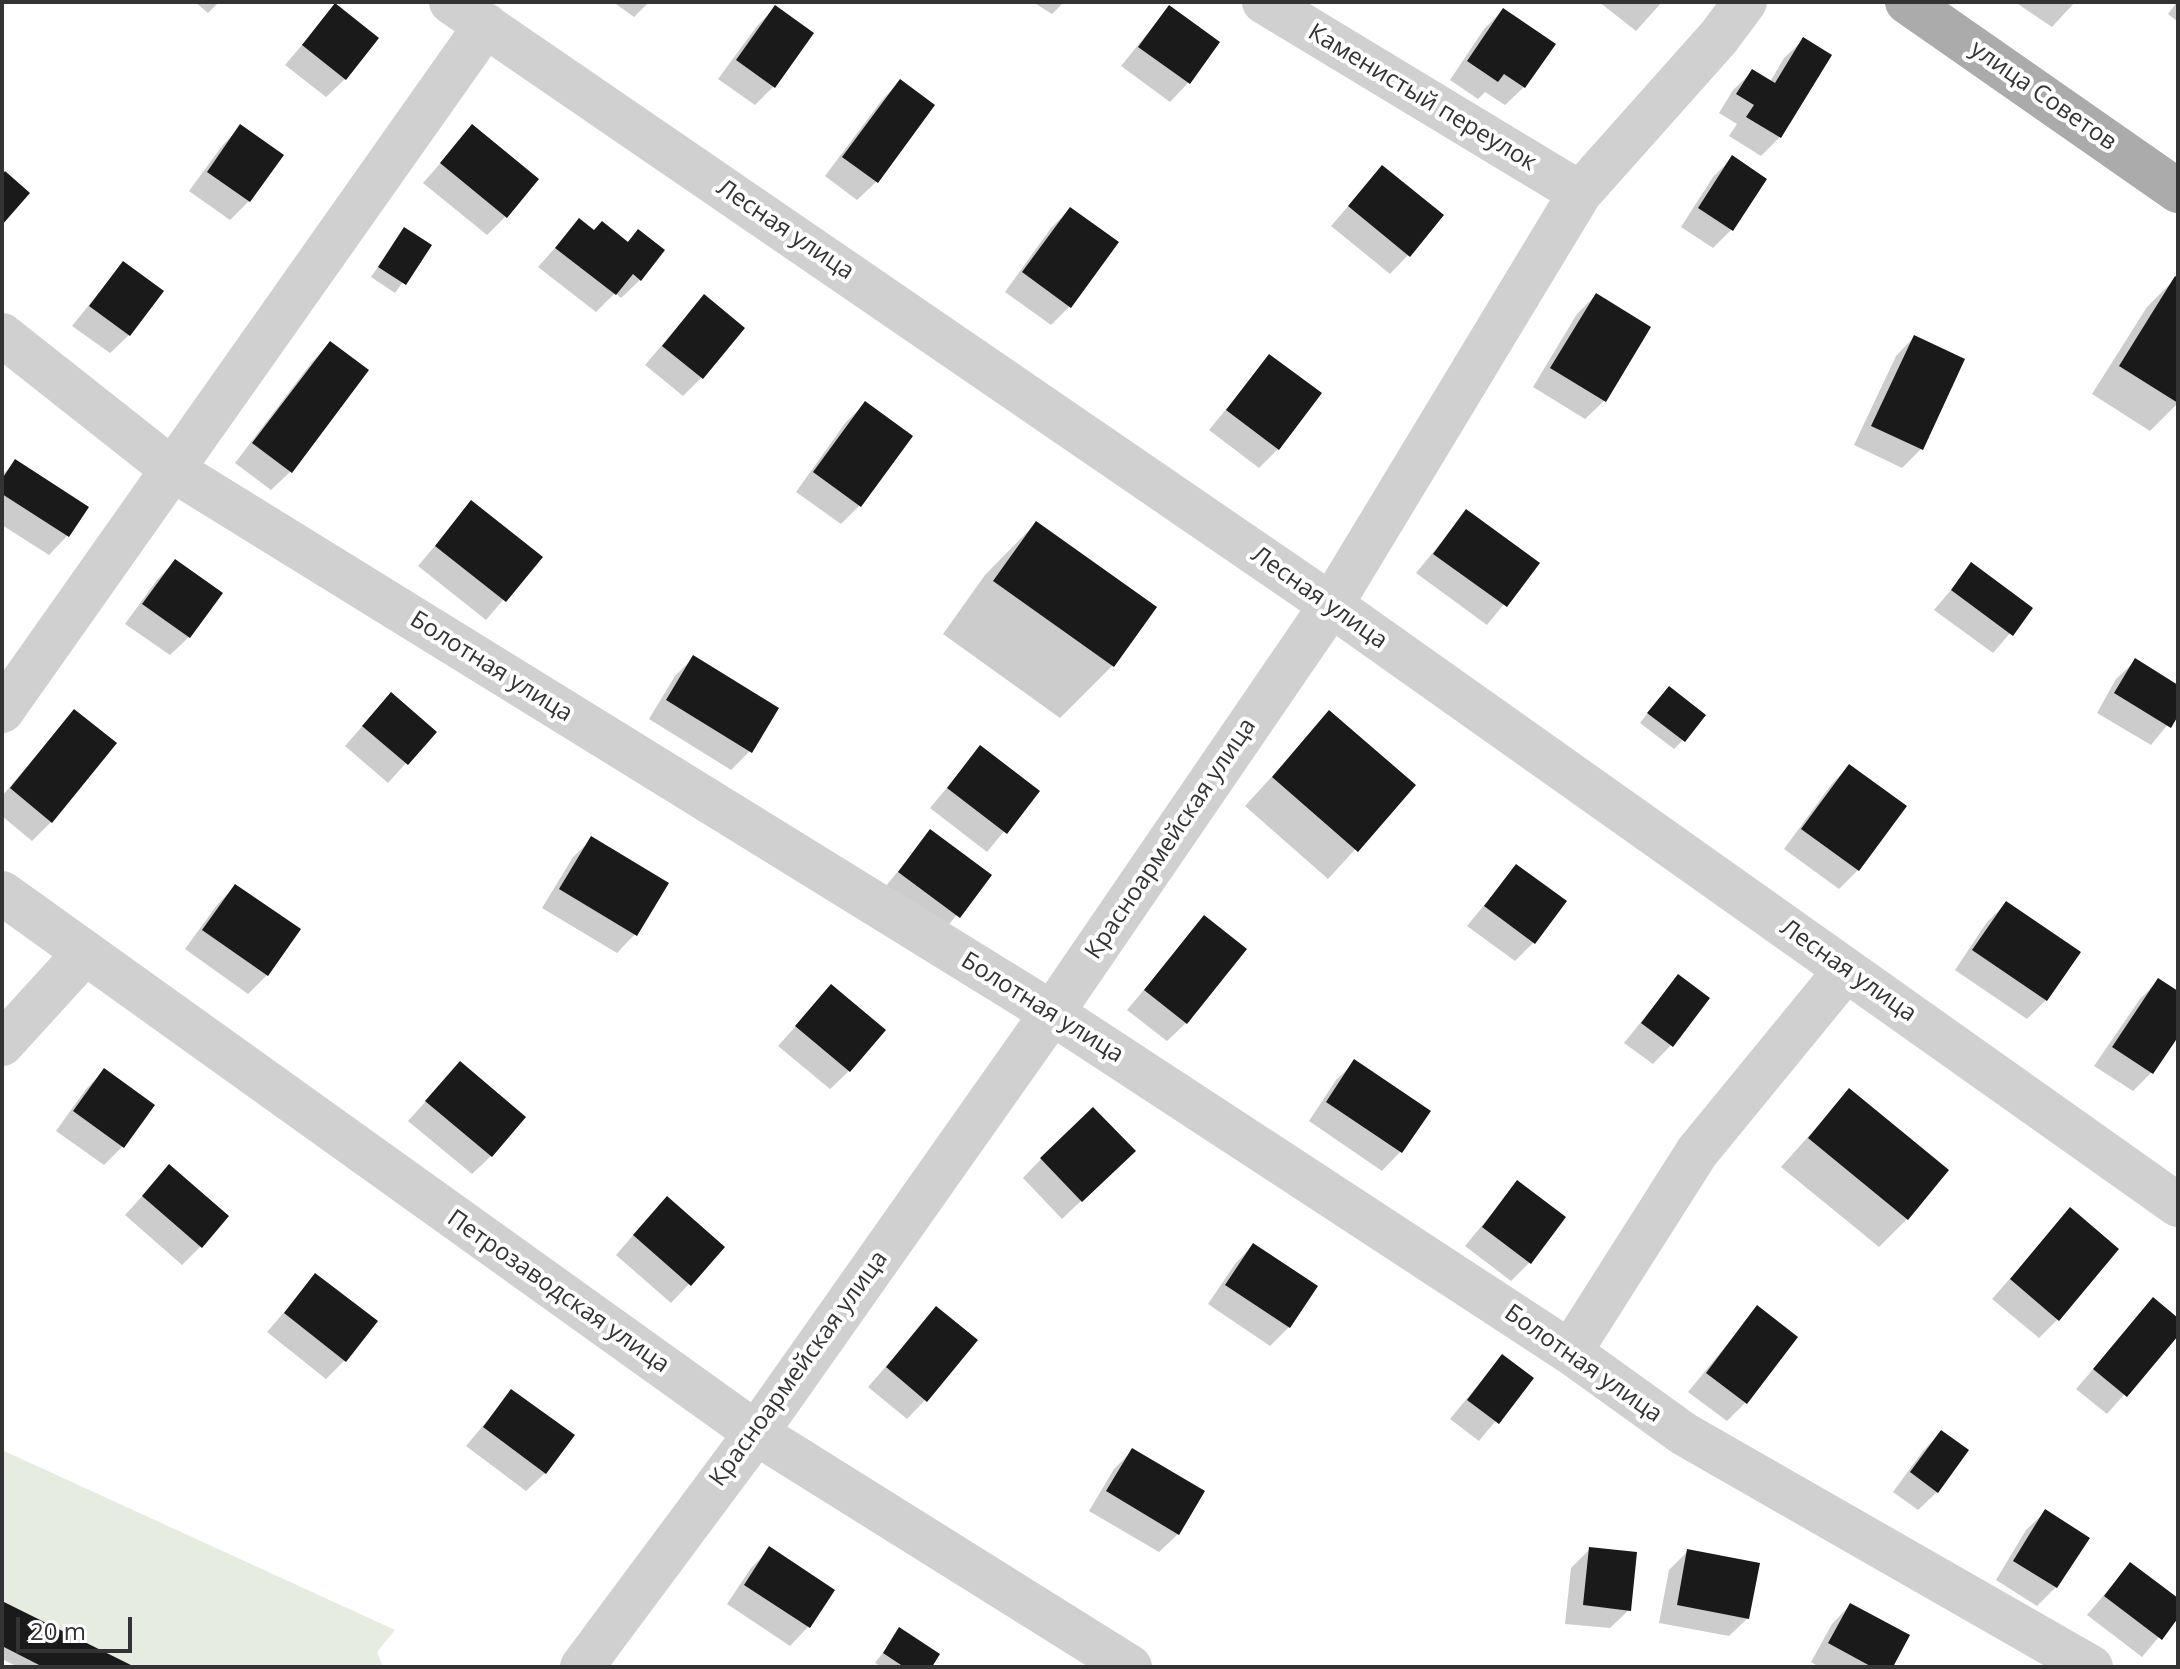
<!DOCTYPE html>
<html>
<head>
<meta charset="utf-8">
<style>
	body { margin:0 }
	#map { position:relative; width:2180px; height:1669px; overflow:hidden; background:#fff; font-family:"Open Sans",sans-serif }
	canvas { display:block }
	.frame { position:absolute; inset:0; border:4px solid #333; pointer-events:none }
	.scale { position:absolute; left:16px; top:1617px; width:116px; height:36px; box-sizing:border-box; border:4px solid #333; border-top:0; padding-left:10px; font-size:24px; line-height:28px; white-space:nowrap; color:#333; -webkit-text-stroke:6px #fff; paint-order:stroke }
</style>
</head>
<body>
<div id="map">
<canvas width="2180" height="1669"></canvas>
<div class="frame"></div>
<div class="scale">20 m</div>
</div>
<script>
const ctx = document.querySelector('canvas').getContext('2d');
ctx.lineJoin = 'round';
function fillPath(path, color) { ctx.fillStyle = color; ctx.fill(path, 'evenodd'); }
function strokePath(path, color, width, dash) { ctx.strokeStyle = color; ctx.lineWidth = width; ctx.lineCap = dash ? 'butt' : 'round'; ctx.setLineDash(dash || []); ctx.stroke(path); }
function drawText(font, color, halo, rows, align = 'center') {
  ctx.font = font + ' "Open Sans",sans-serif'; ctx.lineWidth = 8; ctx.setLineDash([]); ctx.textBaseline = 'middle'; ctx.strokeStyle = halo; ctx.fillStyle = color; for (const [text, x, y, turn = 0] of rows) {
    ctx.save(); ctx.translate(x, y); ctx.rotate((+turn || 0) * Math.PI / 180); ctx.textAlign = isNaN(turn) ? turn : align; if (halo) ctx.strokeText(text, 0, 0); ctx.fillText(text, 0, 0); ctx.restore();
  }
}
fillPath(new Path2D(`
	M 2,1450 L 395,1630 L 377,1652 L 383,1667 L 135,1667 L 2,1601 Z`), '#e6ecdf');
fillPath(new Path2D(`
	M 195,2 L 219,2 L 208,13 Z
	M 613,2 L 649,2 L 634,17 Z
	M 1033,2 L 1064,2 L 1052,14 Z
	M 1599,2 L 1662,2 L 1636,31 Z
	M 2015,2 L 2075,2 L 2052,27 Z
	M 2177,2 L 2178,2 L 2178,22 L 2168,14 Z
	M 335,6 L 345,79 L 326,97 L 285,65 Z
	M 776,7 L 773,87 L 755,105 L 718,79 L 757,26 Z
	M 1169,7 L 1217,42 L 1188,83 L 1170,102 L 1121,66 Z
	M 1503,10 L 1524,87 L 1505,105 L 1485,92 L 1478,99 L 1450,80 L 1484,29 Z
	M 1803,40 L 1780,137 L 1761,156 L 1729,136 L 1737,124 L 1719,113 L 1733,90 L 1752,72 L 1770,82 L 1784,58 Z
	M 900,81 L 933,105 L 876,182 L 857,200 L 825,176 L 882,100 Z
	M 240,127 L 249,201 L 230,220 L 189,191 L 222,146 Z
	M 472,127 L 505,217 L 487,235 L 423,183 Z
	M 1732,158 L 1731,230 L 1713,248 L 1681,227 L 1713,177 Z
	M 1382,167 L 1408,255 L 1390,274 L 1331,226 Z
	M 1070,209 L 1069,307 L 1051,325 L 1005,292 L 1051,228 Z
	M 579,221 L 593,232 L 626,243 L 638,232 L 640,280 L 621,298 L 615,293 L 596,312 L 538,267 Z
	M 404,229 L 429,245 L 395,293 L 371,277 Z
	M 123,263 L 129,335 L 110,353 L 72,326 Z
	M 2175,279 L 2178,281 L 2178,403 L 2150,431 L 2092,394 L 2147,307 Z
	M 1596,295 L 1604,401 L 1585,419 L 1533,387 L 1577,314 Z
	M 704,296 L 702,377 L 683,396 L 645,365 Z
	M 1914,337 L 1963,360 L 1921,449 L 1902,468 L 1854,445 L 1896,356 Z
	M 330,343 L 366,371 L 290,472 L 271,490 L 235,463 L 312,362 Z
	M 1269,357 L 1278,449 L 1259,468 L 1209,430 Z
	M 865,404 L 859,506 L 841,524 L 796,492 L 846,422 Z
	M 16,462 L 86,507 L 67,536 L 49,555 L 2,525 L 2,475 Z
	M 471,503 L 540,557 L 486,620 L 418,566 Z
	M 1466,512 L 1537,563 L 1487,625 L 1416,573 Z
	M 1036,523 L 1154,608 L 1112,666 L 1060,718 L 943,634 L 985,575 Z
	M 175,561 L 189,637 L 170,655 L 125,624 L 157,580 Z
	M 1972,565 L 2031,609 L 1993,653 L 1934,610 Z
	M 693,658 L 750,751 L 731,770 L 649,719 L 675,676 Z
	M 2135,661 L 2178,687 L 2178,712 L 2151,745 L 2097,713 L 2116,679 Z
	M 1660,697 L 1683,740 L 1674,749 L 1640,723 Z
	M 74,711 L 51,822 L 32,841 L 2,816 L 2,796 Z
	M 1330,713 L 1413,786 L 1328,879 L 1245,806 Z
	M 373,714 L 434,732 L 388,783 L 345,746 Z
	M 980,748 L 1037,791 L 987,852 L 930,808 Z
	M 1849,766 L 1858,870 L 1839,889 L 1784,849 L 1831,785 Z
	M 930,832 L 989,876 L 940,935 L 881,892 Z
	M 592,839 L 635,934 L 617,953 L 542,908 L 573,857 Z
	M 1516,866 L 1533,943 L 1515,961 L 1467,926 Z
	M 235,886 L 267,975 L 248,994 L 185,949 L 217,905 Z
	M 2006,904 L 2046,1000 L 2027,1019 L 1955,970 L 1987,922 Z
	M 1204,918 L 1186,1023 L 1167,1041 L 1127,1010 Z
	M 1678,976 L 1671,1045 L 1653,1064 L 1624,1043 Z
	M 2158,981 L 2178,994 L 2178,1033 L 2151,1073 L 2133,1091 L 2094,1066 L 2140,999 Z
	M 831,987 L 849,1071 L 830,1089 L 778,1046 Z
	M 1355,1062 L 1428,1112 L 1400,1152 L 1382,1171 L 1309,1121 L 1336,1080 Z
	M 460,1063 L 491,1156 L 472,1174 L 408,1121 Z
	M 104,1071 L 123,1146 L 104,1165 L 56,1131 L 86,1089 Z
	M 1849,1091 L 1907,1219 L 1879,1247 L 1781,1167 Z
	M 1133,1151 L 1062,1219 L 1023,1178 L 1041,1159 Z
	M 169,1167 L 201,1246 L 182,1265 L 125,1215 Z
	M 1517,1183 L 1530,1262 L 1511,1281 L 1465,1246 Z
	M 2070,1210 L 2058,1319 L 2039,1338 L 1992,1299 Z
	M 648,1218 L 689,1284 L 671,1303 L 616,1255 Z
	M 1253,1245 L 1289,1327 L 1270,1346 L 1208,1304 L 1235,1264 Z
	M 316,1275 L 345,1360 L 326,1379 L 267,1332 Z
	M 2153,1300 L 2178,1321 L 2178,1333 L 2107,1414 L 2076,1389 Z
	M 1757,1308 L 1745,1403 L 1727,1421 L 1688,1392 Z
	M 936,1309 L 925,1400 L 907,1419 L 868,1387 Z
	M 1502,1356 L 1531,1378 L 1479,1441 L 1450,1419 Z
	M 512,1391 L 545,1473 L 526,1491 L 466,1446 Z
	M 1941,1432 L 1937,1492 L 1918,1510 L 1893,1492 L 1923,1451 Z
	M 1133,1450 L 1178,1534 L 1159,1552 L 1089,1511 L 1114,1469 Z
	M 2045,1512 L 2056,1587 L 2037,1606 L 1996,1580 L 2026,1530 Z
	M 770,1549 L 833,1590 L 808,1627 L 790,1646 L 727,1604 L 751,1568 Z
	M 1590,1549 L 1629,1610 L 1610,1628 L 1565,1624 L 1571,1568 Z
	M 1688,1551 L 1748,1618 L 1729,1636 L 1659,1623 L 1669,1570 Z
	M 2130,1564 L 2178,1601 L 2178,1614 L 2142,1657 L 2087,1615 Z
	M 2,1603 L 131,1667 L 18,1667 L 2,1659 Z
	M 1850,1605 L 1891,1667 L 1819,1667 L 1811,1662 L 1832,1624 Z
	M 900,1630 L 930,1667 L 882,1667 L 875,1663 Z`), '#0003');
fillPath(new Path2D(`
	M 335,3 L 379,38 L 346,80 L 302,45 Z
	M 775,5 L 814,33 L 775,88 L 736,60 Z
	M 1169,5 L 1220,42 L 1190,84 L 1138,47 Z
	M 1503,8 L 1556,44 L 1525,88 L 1504,74 L 1498,82 L 1467,61 Z
	M 1803,37 L 1832,55 L 1781,138 L 1746,117 L 1754,105 L 1736,94 L 1752,69 L 1775,83 Z
	M 900,79 L 935,105 L 878,183 L 842,157 Z
	M 240,124 L 284,155 L 250,202 L 207,172 Z
	M 472,124 L 539,179 L 507,218 L 440,163 Z
	M 1732,155 L 1767,179 L 1733,231 L 1698,208 Z
	M 1382,165 L 1444,215 L 1410,257 L 1348,206 Z
	M 5,171 L 30,193 L 2,225 L 2,175 Z
	M 1070,207 L 1119,242 L 1071,308 L 1022,272 Z
	M 579,218 L 594,230 L 602,221 L 628,242 L 638,229 L 665,250 L 641,281 L 633,274 L 616,295 L 555,248 Z
	M 404,227 L 432,245 L 406,285 L 378,267 Z
	M 123,261 L 164,291 L 130,336 L 89,306 Z
	M 2175,276 L 2178,278 L 2178,403 L 2119,366 Z
	M 1596,293 L 1651,327 L 1606,402 L 1550,368 Z
	M 704,294 L 745,328 L 703,379 L 662,346 Z
	M 1914,335 L 1965,359 L 1923,450 L 1871,426 Z
	M 330,341 L 369,370 L 292,473 L 252,443 Z
	M 1269,354 L 1322,393 L 1279,450 L 1226,410 Z
	M 865,401 L 913,436 L 861,507 L 813,472 Z
	M 15,459 L 89,507 L 69,537 L 2,494 L 2,479 Z
	M 471,500 L 543,557 L 506,602 L 435,546 Z
	M 1466,509 L 1540,563 L 1507,607 L 1433,554 Z
	M 1036,521 L 1157,607 L 1114,667 L 993,581 Z
	M 175,559 L 223,593 L 190,638 L 142,604 Z
	M 1971,562 L 2033,608 L 2013,636 L 1951,590 Z
	M 693,655 L 779,708 L 752,753 L 666,700 Z
	M 2135,658 L 2178,685 L 2178,716 L 2171,728 L 2114,693 Z
	M 1669,686 L 1706,715 L 1685,742 L 1647,713 Z
	M 391,692 L 437,732 L 408,765 L 362,726 Z
	M 74,709 L 117,743 L 52,823 L 10,788 Z
	M 1329,710 L 1416,785 L 1358,852 L 1272,777 Z
	M 980,745 L 1040,791 L 1007,834 L 947,788 Z
	M 1849,764 L 1907,806 L 1859,871 L 1801,829 Z
	M 930,829 L 992,875 L 960,918 L 898,872 Z
	M 591,836 L 669,883 L 637,936 L 559,889 Z
	M 1516,864 L 1567,901 L 1535,944 L 1484,906 Z
	M 235,884 L 301,929 L 268,976 L 202,930 Z
	M 2006,901 L 2081,952 L 2047,1001 L 1972,950 Z
	M 1204,915 L 1247,949 L 1187,1024 L 1144,990 Z
	M 1678,974 L 1710,998 L 1673,1047 L 1641,1023 Z
	M 2158,978 L 2178,991 L 2178,1037 L 2153,1074 L 2112,1047 Z
	M 831,984 L 886,1030 L 850,1072 L 795,1026 Z
	M 1354,1059 L 1431,1111 L 1402,1153 L 1326,1102 Z
	M 460,1061 L 526,1117 L 492,1157 L 425,1101 Z
	M 104,1068 L 155,1105 L 124,1148 L 73,1111 Z
	M 1849,1088 L 1949,1170 L 1908,1220 L 1808,1138 Z
	M 1093,1107 L 1136,1151 L 1082,1202 L 1040,1158 Z
	M 169,1164 L 229,1216 L 202,1248 L 142,1196 Z
	M 1517,1180 L 1566,1217 L 1531,1264 L 1482,1227 Z
	M 667,1196 L 725,1247 L 691,1286 L 633,1235 Z
	M 2070,1207 L 2119,1249 L 2059,1321 L 2010,1279 Z
	M 1253,1243 L 1318,1286 L 1290,1328 L 1225,1285 Z
	M 315,1273 L 378,1321 L 346,1362 L 284,1313 Z
	M 2153,1297 L 2178,1318 L 2178,1336 L 2127,1397 L 2093,1369 Z
	M 1757,1305 L 1798,1337 L 1747,1404 L 1706,1373 Z
	M 936,1306 L 978,1340 L 927,1402 L 886,1367 Z
	M 1502,1354 L 1534,1378 L 1499,1424 L 1467,1400 Z
	M 511,1389 L 575,1435 L 546,1474 L 483,1427 Z
	M 1941,1430 L 1969,1450 L 1938,1493 L 1910,1472 Z
	M 1132,1448 L 1205,1491 L 1179,1535 L 1106,1491 Z
	M 2045,1509 L 2090,1538 L 2057,1588 L 2013,1561 Z
	M 769,1546 L 835,1590 L 810,1628 L 744,1585 Z
	M 1589,1547 L 1637,1552 L 1631,1611 L 1583,1605 Z
	M 1687,1549 L 1760,1563 L 1749,1619 L 1677,1605 Z
	M 2130,1562 L 2178,1598 L 2178,1618 L 2162,1640 L 2104,1596 Z
	M 2,1601 L 135,1667 L 43,1667 L 2,1646 Z
	M 1850,1603 L 1910,1635 L 1893,1667 L 1872,1667 L 1828,1643 Z
	M 899,1627 L 940,1654 L 932,1667 L 904,1667 L 883,1653 Z`), '#1a1a1a');
strokePath(new Path2D(`
	M 451,2 L 1331,605 L 2178,1205
	M 1264,2 L 1580,193
	M 2,335 L 173,470 L 1052,1013 L 1570,1352 L 1684,1434 L 2091,1667
	M 2,711 L 486,25
	M 2,893 L 756,1433 L 1130,1667
	M 2,1044 L 84,954
	M 1570,1352 L 1697,1152 L 1846,970
	M 582,1667 L 756,1433 L 1052,1013 L 1331,605 L 1580,193 L 1719,37 L 1745,2`), '#d0d0d0', 44);
strokePath(new Path2D(`
	M 1907,2 L 2178,191`), '#ababab', 44);
drawText('24px', '#333', '#fff', [
	["улица Советов",2043,96,35],
	["Каменистый переулок",1422,98,31],
	["Лесная улица",785,230,34],
	["Лесная улица",1319,598,35],
	["Болотная улица",491,667,32],
	["Красноармейская улица",1171,839,-56],
	["Лесная улица",1848,971,35],
	["Болотная улица",1042,1008,32],
	["Петрозаводская улица",558,1292,35],
	["Болотная улица",1583,1364,35],
	["Красноармейская улица",799,1369,-54]
]);
</script>
</body>
</html>
